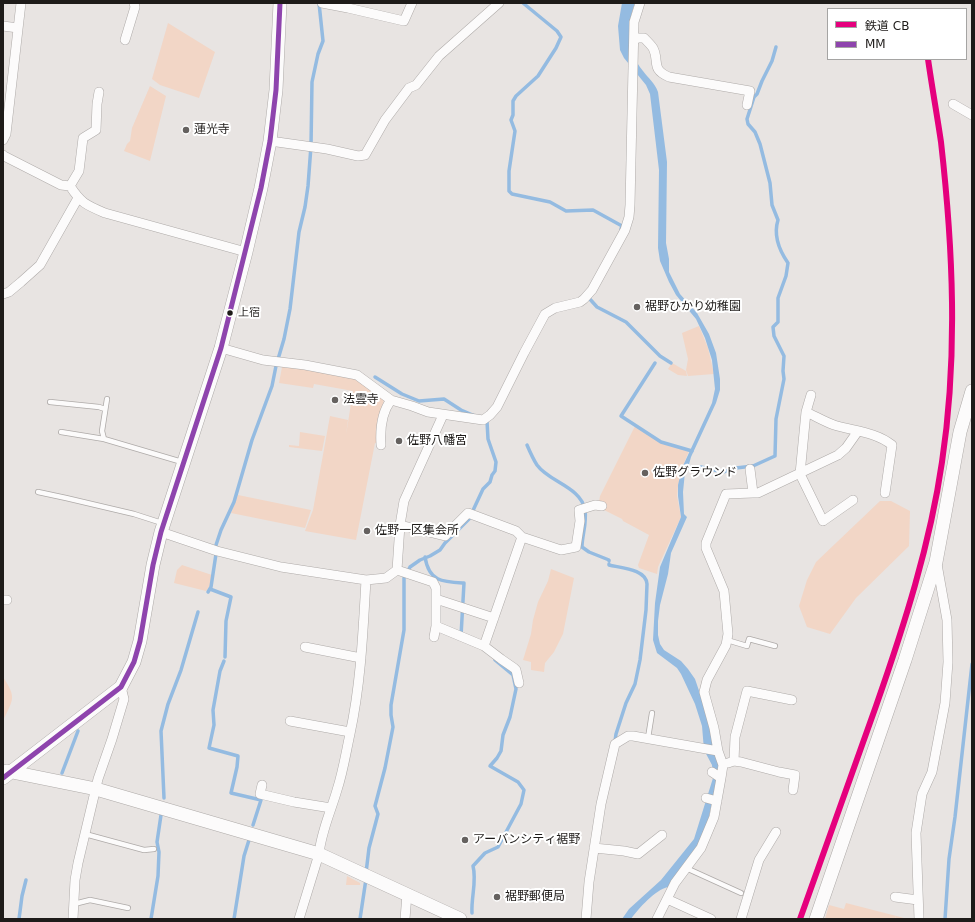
<!DOCTYPE html>
<html>
<head>
<meta charset="utf-8">
<style>
	body { margin:0 }
	#map { position:relative; width:975px; height:922px; overflow:hidden; background:#e8e4e2; font-family:"DejaVu Sans","Noto Sans JP",sans-serif }
	canvas { display:block }
	.frame { position:absolute; inset:0; border:4px solid #1e1b19; pointer-events:none }
	.legend { position:absolute; left:827px; top:8px; width:140px; height:52px; box-sizing:border-box; background:#fff; border:1px solid #a5a4a3; margin:0; padding:5px 7px; list-style:none; font-size:12px; color:#1e1b19 }
	.legend li { display:flex; align-items:center; gap:8px; height:20px }
	.legend b { width:20px; border:1px solid #a5a4a3 }
</style>
</head>
<body>
<div id="map">
<canvas width="975" height="922"></canvas>
<div class="frame"></div>
<ul class="legend">
<li><b style="height:5px;background:#e5007d"></b>鉄道 CB</li>
<li><b style="height:5px;background:#8e44ad"></b>MM</li>
</ul>
</div>
<script>
const ctx = document.querySelector('canvas').getContext('2d');
ctx.lineJoin = 'round';
function fillPath(path, color) { ctx.fillStyle = color; ctx.fill(path, 'evenodd'); }
function strokePath(path, color, width, dash) { ctx.strokeStyle = color; ctx.lineWidth = width; ctx.lineCap = dash ? 'butt' : 'round'; ctx.setLineDash(dash || []); ctx.stroke(path); }
function drawText(font, color, halo, rows, align = 'center') {
  ctx.font = font + ' "DejaVu Sans","Noto Sans JP",sans-serif'; ctx.lineWidth = 4; ctx.setLineDash([]); ctx.textBaseline = 'middle'; ctx.strokeStyle = halo; ctx.fillStyle = color; for (const [text, x, y, turn = 0] of rows) {
    ctx.save(); ctx.translate(x, y); ctx.rotate((+turn || 0) * Math.PI / 180); ctx.textAlign = isNaN(turn) ? turn : align; if (halo) ctx.strokeText(text, 0, 0); ctx.fillText(text, 0, 0); ctx.restore();
  }
}
fillPath(new Path2D(`
	M 168,23 L 215,52 L 199,98 L 160,85 L 152,79 Z
	M 150,86 L 166,96 L 150,161 L 124,151 L 127,144 L 130,141 L 132,128 Z
	M 699,326 L 708,348 L 714,374 L 688,376 L 686,370 L 688,359 L 682,333 Z
	M 672,363 L 686,371 L 687,376 L 678,375 L 668,369 Z
	M 282,367 L 317,370 L 352,378 L 361,381 L 384,400 L 376,433 L 376,443 L 375,443 L 356,540 L 305,531 L 313,510 L 330,416 L 348,420 L 346,435 L 353,391 L 314,384 L 313,388 L 279,383 Z
	M 635,426 L 660,442 L 689,451 L 682,468 L 678,486 L 677,496 L 681,517 L 658,567 L 657,574 L 639,568 L 638,565 L 649,535 L 623,521 L 622,519 L 602,509 L 599,502 L 600,496 Z
	M 300,432 L 325,436 L 322,451 L 289,447 L 289,445 L 299,446 Z
	M 238,495 L 311,510 L 305,528 L 231,513 Z
	M 880,501 L 891,501 L 910,511 L 909,546 L 856,598 L 830,634 L 807,627 L 799,606 L 807,580 L 816,562 Z
	M 182,565 L 212,575 L 210,586 L 206,591 L 174,583 L 177,570 Z
	M 551,569 L 574,578 L 563,634 L 554,652 L 545,663 L 544,672 L 531,670 L 531,662 L 523,660 L 531,634 L 533,620 L 538,602 L 548,581 Z
	M 3,677 C 17,698 13,699 3,721 Z
	M 347,876 L 360,883 L 360,885 L 346,885 Z
	M 846,903 L 908,919 L 895,919 L 896,916 L 894,919 L 825,919 L 829,905 L 844,909 Z`), '#f2d6c6');
fillPath(new Path2D(`
	M 622,3 L 635,3 C 626,28 626,50 643,71 C 648,78 655,83 658,92 L 667,162 L 666,243 L 669,259 L 669,272 L 680,294 L 697,313 L 709,334 L 716,353 L 720,379 L 720,390 L 716,403 L 691,457 L 688,468 L 685,472 L 683,492 L 684,514 L 687,517 L 671,553 L 668,574 L 660,605 L 658,621 L 658,635 L 660,644 L 664,650 L 681,661 L 688,669 L 695,679 L 709,720 L 719,767 L 708,822 L 697,847 L 668,887 C 655,890 639,908 631,919 L 622,919 L 629,909 L 661,880 L 694,839 L 713,778 L 712,765 L 704,750 L 702,726 L 695,704 L 681,674 L 677,668 L 657,653 L 653,640 L 655,603 L 660,567 L 681,517 L 678,496 L 678,485 L 682,468 L 712,403 L 715,389 L 712,360 L 705,338 L 696,319 L 676,295 L 669,282 L 660,261 L 658,248 L 659,170 L 650,94 L 646,85 L 624,58 L 620,50 L 618,26 Z`), '#94bbe1');
strokePath(new Path2D(`
	M 523,3 L 557,31 L 561,37 L 556,48 L 538,76 L 516,96 L 513,101 L 513,115 L 511,120 L 515,131 L 509,171 L 509,191 L 512,194 L 550,202 L 566,211 L 593,210 L 622,226 L 621,229
	M 588,297 L 597,307 L 626,322 L 660,356 L 671,363
	M 655,363 L 621,416 L 661,442 L 692,451
	M 375,377 L 402,394 L 419,401 L 444,399 L 461,410 L 475,416
	M 527,445 C 530,452 533,459 537,465 C 549,482 581,487 585,510 C 587,523 582,535 582,547 L 589,552 L 609,560 L 609,561
	M 684,468 L 701,467 L 723,472 L 736,468 L 753,466 L 775,456 L 776,419 L 784,379 L 783,371 L 784,356 L 774,336 L 773,327 L 778,322 L 778,298 L 786,276 L 788,263 C 779,250 773,236 778,220 L 772,205 L 770,183 L 760,144 L 755,132 L 748,124 L 747,119 L 754,97 L 757,94 L 762,81 L 772,61 L 776,47
	M 425,557 C 429,582 443,582 464,583 L 461,636
	M 609,564 L 609,565 C 621,568 646,569 647,584 L 646,610 L 640,660 L 635,684 L 626,703 L 616,734 L 615,741
	M 210,589 L 231,597 L 226,621 L 225,657
	M 208,592 L 211,587 L 216,554 L 216,545 L 221,530 L 234,502 L 252,440 L 272,386 L 276,366 L 284,339 L 290,309 L 299,232 L 305,207 L 308,186 L 311,146 L 312,82 L 318,54 L 323,41 L 319,3
	M 224,661 L 220,671 L 213,710 L 214,725 L 209,748 L 238,756 L 237,767 L 231,793 L 261,800 L 253,825
	M 62,773 L 78,731
	M 164,798 L 161,731 L 168,704 L 181,670 L 198,612
	M 366,873 L 369,848 L 378,814 L 375,806 L 385,768 L 393,727 L 391,715 L 391,705 L 404,630 L 404,578 L 410,567 L 420,560 L 430,556 L 440,550 L 445,543 L 469,519 L 483,489 L 490,482 L 492,475 L 495,471 L 496,462 L 488,439 L 487,421 L 484,420
	M 472,913 C 471,897 477,881 473,866 L 485,853 L 498,847 L 521,804 L 524,790 L 518,782 L 490,766 L 497,758 L 501,751 L 503,735 L 510,717 L 516,689 L 513,675 L 495,660
	M 19,919 L 22,896 L 26,880
	M 151,919 L 158,876 L 159,852 L 157,842 L 161,815
	M 234,919 L 244,856 L 249,840
	M 360,919 L 366,879
	M 945,919 L 949,859 L 955,817 L 972,664`), '#94bbe1', 3.5);
const lane = new Path2D(`
	M 107,399 L 102,431 L 104,439 L 182,462
	M 50,402 L 99,407 L 105,409
	M 61,432 L 104,439
	M 38,492 L 66,498 L 134,514 L 162,523
	M 727,640 L 747,646 L 749,639 L 775,646
	M 648,738 L 652,713
	M 85,834 L 144,850 L 154,849
	M 686,868 L 741,893
	M 74,904 L 90,900 L 128,908`);
const street = new Path2D(`
	M 322,3 L 348,8 L 404,21 L 412,3
	M 3,26 L 18,28
	M 125,40 L 135,7 L 134,3
	M 634,40 L 638,38 L 644,38 C 647,41 651,45 653,48 C 660,61 650,69 669,77 L 750,91 L 747,105
	M 953,104 L 972,115
	M 3,140 L 6,134 L 21,3
	M 270,141 L 327,149 L 358,156 L 365,155 L 385,120 L 409,88 L 416,85 L 439,56 L 499,3
	M 3,155 L 4,156 L 61,185 L 70,186 L 79,171 L 83,138 L 96,130 L 97,104 L 99,92
	M 70,186 C 81,203 86,205 105,213 L 246,252
	M 3,294 L 9,292 L 21,282 L 40,265 L 78,198
	M 221,348 L 263,360 L 305,365 L 357,375 L 391,400 L 412,406 L 428,412 L 483,420 L 490,415 L 497,407 L 524,353 L 545,314 L 555,308 L 580,302 L 584,299 L 592,290 L 625,230 L 629,217 L 630,205 L 634,22 L 640,3
	M 811,395 L 806,412 L 800,474 L 823,521 L 853,500
	M 806,412 C 815,416 825,422 834,425 C 854,431 876,432 892,445 L 885,493
	M 381,445 C 380,430 382,412 391,400
	M 753,493 L 758,493 L 838,455 L 846,448 L 858,431
	M 400,525 L 445,536 L 468,513 L 516,531 L 522,537 L 561,550 L 576,547 L 580,521 L 579,510 L 595,505 L 602,506
	M 161,532 L 217,551 L 281,567 L 366,580 L 386,578 L 397,570 L 433,582 L 436,588 L 436,626 L 484,646 L 501,659 L 514,668 L 516,670 L 519,683
	M 397,570 L 400,525 L 404,501 L 443,415
	M 436,599 L 494,618
	M 3,600 L 7,600
	M 434,637 L 436,626
	M 484,646 L 522,537
	M 305,647 L 361,658
	M 290,721 L 350,732
	M 734,761 L 735,737 L 747,691 L 792,700
	M 728,763 L 734,761 L 741,762 L 779,772 L 795,775 L 793,790
	M 712,772 L 721,778
	M 262,785 L 260,794 L 294,802 L 331,808
	M 706,798 L 717,801
	M 594,848 L 624,851 L 638,854 L 662,835
	M 895,897 L 918,900
	M 667,899 L 711,919
	M 73,919 L 75,880 L 78,863 L 98,779 L 112,739 L 124,699 L 121,687
	M 299,919 L 319,854 C 321,832 331,811 337,790 C 343,772 346,752 350,734 C 361,683 363,631 366,580
	M 405,919 L 407,894
	M 586,919 L 589,882 L 601,804 L 615,744 L 628,736 L 633,736 L 718,751
	M 657,919 L 675,883 L 701,848 L 714,817 L 721,778 L 723,765 L 718,751 L 714,728 L 704,692 L 707,680 L 726,645 L 728,634 L 724,591 L 706,548 L 706,543 L 726,494 L 753,493 L 750,469
	M 741,919 L 759,860 L 776,832
	M 919,919 L 916,833 L 922,794 L 932,772 L 945,703 L 948,662 L 947,620 L 937,564`);
const secondary = new Path2D(`
	M 7,771 L 96,789 L 319,854 L 460,919
	M 3,778 L 121,687 L 134,662 L 140,641 L 153,565 L 161,532 L 221,348 L 246,252 L 261,188 L 270,141 L 276,90 L 280,3
	M 816,919 L 905,660 L 936,562 L 960,432 L 972,391`);
strokePath(lane, '#aeaaa8', 6);
strokePath(street, '#aeaaa8', 10);
strokePath(secondary, '#aeaaa8', 14);
strokePath(lane, '#fcfbfb', 4.5);
strokePath(street, '#fcfbfb', 9);
strokePath(secondary, '#fcfbfb', 13);
strokePath(new Path2D(`
	M 3,778 L 121,687 L 134,662 L 140,641 L 153,565 L 161,532 L 221,348 L 261,188 L 270,141 L 276,90 L 280,3`), '#8e44ad', 5);
strokePath(new Path2D(`
	M 800,919 C 826,848 851,777 876,706 C 904,626 930,545 942,462 C 958,356 953,248 941,142 C 937,115 932,87 928,59`), '#e5007d', 6);
for (const [x, y, r, color] of [
	[186,130,4,"#65615f"],
	[637,307,4,"#65615f"],
	[230,313,3.5,"#1e1b19"],
	[335,400,4,"#65615f"],
	[399,441,4,"#65615f"],
	[645,473,4,"#65615f"],
	[367,531,4,"#65615f"],
	[465,840,4,"#65615f"],
	[497,897,4,"#65615f"]
]) { const dot = new Path2D(); dot.arc(x, y, r, 0, 2 * Math.PI); ctx.fillStyle = color; ctx.fill(dot); strokePath(dot, '#fff', 1.5); }
drawText('11px', '#1e1b19', '#fff', [
	["上宿",238,313]
], 'left');
drawText('12px', '#1e1b19', '#fff', [
	["蓮光寺",194,130],
	["裾野ひかり幼稚園",645,307],
	["法雲寺",343,400],
	["佐野八幡宮",407,441],
	["佐野グラウンド",653,473],
	["佐野一区集会所",375,531],
	["アーバンシティ裾野",473,840],
	["裾野郵便局",505,897]
], 'left');
</script>
</body>
</html>
